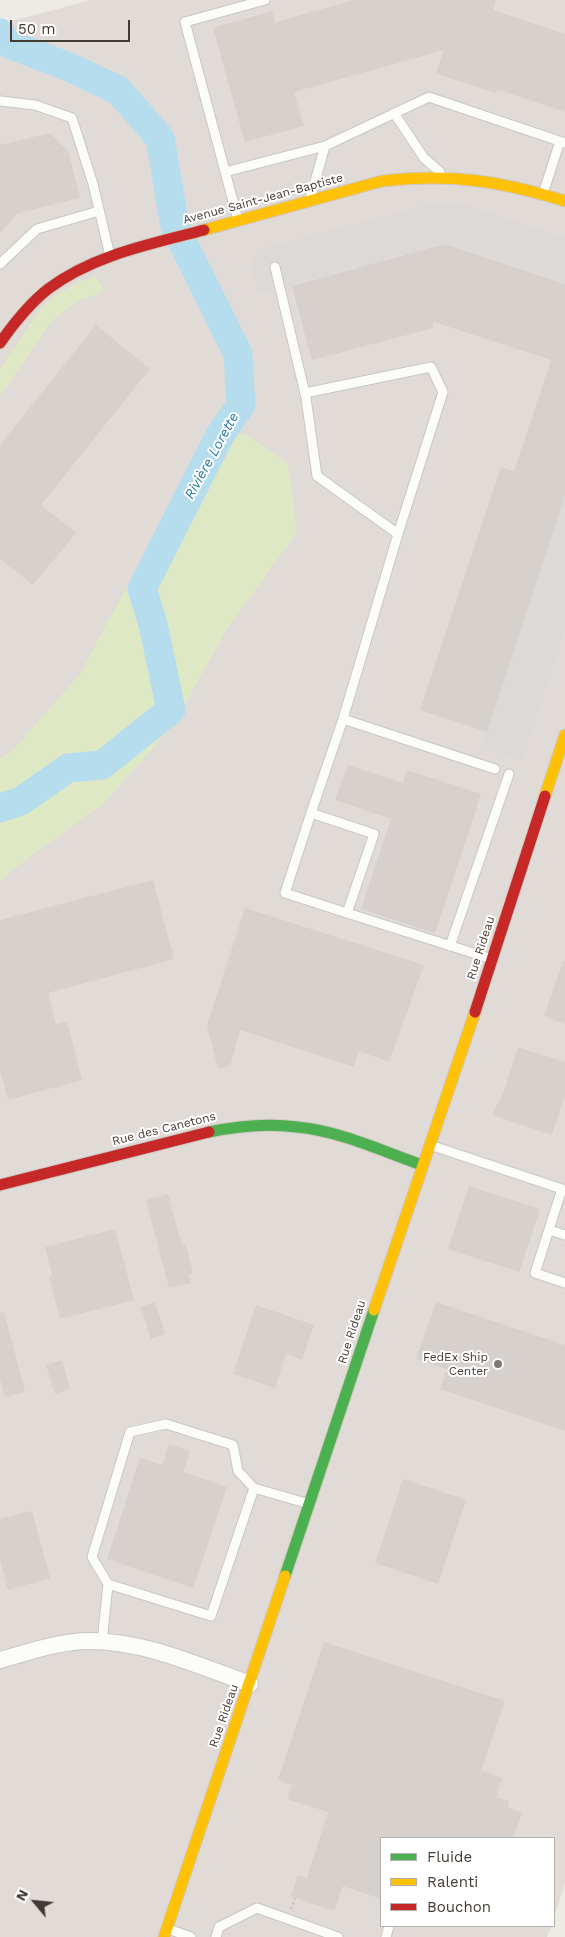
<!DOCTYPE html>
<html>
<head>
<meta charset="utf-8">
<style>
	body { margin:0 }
	#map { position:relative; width:565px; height:1937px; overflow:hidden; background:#eeeae6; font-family:"Work Sans",sans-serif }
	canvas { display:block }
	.legend { position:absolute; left:380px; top:1837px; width:175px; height:90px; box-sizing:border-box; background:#fff; border:1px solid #b4b1ad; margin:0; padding:6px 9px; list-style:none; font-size:15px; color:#433b33 }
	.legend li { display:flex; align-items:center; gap:10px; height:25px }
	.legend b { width:25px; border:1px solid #b4b1ad }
	.north { position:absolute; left:10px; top:1877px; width:50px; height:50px; -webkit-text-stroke:4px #fff; paint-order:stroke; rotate:298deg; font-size:14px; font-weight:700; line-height:20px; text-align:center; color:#433b33 }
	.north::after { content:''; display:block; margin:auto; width:18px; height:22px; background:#433b33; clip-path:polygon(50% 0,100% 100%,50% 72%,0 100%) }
	.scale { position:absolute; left:10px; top:20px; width:120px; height:22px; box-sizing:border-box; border:2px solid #433b33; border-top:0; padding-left:6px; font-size:15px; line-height:18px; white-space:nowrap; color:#433b33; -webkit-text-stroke:4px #fff; paint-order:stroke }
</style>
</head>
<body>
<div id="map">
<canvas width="565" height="1937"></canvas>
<ul class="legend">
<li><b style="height:6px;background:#4caf50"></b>Fluide</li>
<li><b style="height:6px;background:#ffc107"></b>Ralenti</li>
<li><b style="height:6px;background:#c62828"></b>Bouchon</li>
</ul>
<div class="north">N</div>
<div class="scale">50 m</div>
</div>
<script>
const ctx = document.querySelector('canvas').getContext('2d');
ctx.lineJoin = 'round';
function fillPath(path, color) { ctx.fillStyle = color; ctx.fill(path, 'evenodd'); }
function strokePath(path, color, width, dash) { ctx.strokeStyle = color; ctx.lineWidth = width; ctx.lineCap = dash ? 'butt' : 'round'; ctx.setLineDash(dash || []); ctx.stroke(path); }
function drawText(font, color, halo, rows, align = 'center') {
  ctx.font = font + ' "Work Sans",sans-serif'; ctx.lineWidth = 4; ctx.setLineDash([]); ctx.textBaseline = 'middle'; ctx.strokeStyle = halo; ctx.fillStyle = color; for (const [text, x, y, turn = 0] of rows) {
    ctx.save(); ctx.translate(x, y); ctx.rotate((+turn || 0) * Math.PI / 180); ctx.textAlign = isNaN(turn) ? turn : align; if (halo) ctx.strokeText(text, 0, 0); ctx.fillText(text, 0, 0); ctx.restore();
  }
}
fillPath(new Path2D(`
	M 91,0 L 565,0 L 565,1883 L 554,1917 L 554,1838 L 381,1838 L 381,1926 L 551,1926 L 547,1937 L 0,1937 L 0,24 Z`), '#e1dbd7');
fillPath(new Path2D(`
	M 96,276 L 104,291 L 77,301 L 52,321 L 0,396 L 0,369 L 39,311 L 52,298 L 75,284 Z
	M 211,433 L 248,435 L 288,464 L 297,532 L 227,629 L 173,726 L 103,804 L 12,870 L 0,882 L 0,759 L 13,750 L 79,675 Z`), '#dfe8c5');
fillPath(new Path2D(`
	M 439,202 L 461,203 L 565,238 L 565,283 L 445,243 L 259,294 L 250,266 L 258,249 Z
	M 565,496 L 565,632 L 522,761 L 482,747 Z`), '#ddd9d6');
strokePath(new Path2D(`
	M 0,33 L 9,44 L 69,67 L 118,90 L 160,138 L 175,227 L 238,354 L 241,405 L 220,435 L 142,589 L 153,624 L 171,710 L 102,765 L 68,768 L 21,801 L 0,808`), '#b5dded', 29);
fillPath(new Path2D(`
	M 355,0 L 496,0 L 493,10 L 565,34 L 565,112 L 497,89 L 496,93 L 436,74 L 444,50 L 294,92 L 304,126 L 245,142 L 213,28 L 272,11 L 275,22 Z
	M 50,133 L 68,151 L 80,198 L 18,213 L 0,233 L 0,145 Z
	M 445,244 L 565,284 L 565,496 L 487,732 L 420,710 L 501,467 L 514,471 L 551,360 L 434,322 L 433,328 L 312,360 L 292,286 Z
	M 96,325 L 150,369 L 41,505 L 76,533 L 33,585 L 0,559 L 0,445 Z
	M 348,765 L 403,783 L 407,770 L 481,794 L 435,933 L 361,909 L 391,819 L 335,800 Z
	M 153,880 L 174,959 L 48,993 L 56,1024 L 67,1021 L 82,1080 L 8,1100 L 0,1069 L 0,920 Z
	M 245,908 L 424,965 L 389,1062 L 359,1051 L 354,1067 L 240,1030 L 230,1066 L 218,1069 L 207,1025 Z
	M 563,961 L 565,961 L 565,1024 L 544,1016 Z
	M 518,1047 L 565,1062 L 565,1095 L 552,1135 L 492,1115 L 505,1089 Z
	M 469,1186 L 540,1209 L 519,1272 L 448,1249 Z
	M 168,1194 L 182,1246 L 186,1245 L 193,1273 L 189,1274 L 191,1283 L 169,1288 L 146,1200 Z
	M 115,1229 L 134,1300 L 60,1319 L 49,1276 L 52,1275 L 45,1247 Z
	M 155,1302 L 165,1334 L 151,1339 L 141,1307 Z
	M 436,1302 L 565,1345 L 565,1431 L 440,1389 L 447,1369 L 416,1359 Z
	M 256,1305 L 314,1325 L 302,1360 L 286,1354 L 275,1388 L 233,1374 Z
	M 4,1312 L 25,1392 L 5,1397 L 0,1379 L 0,1313 Z
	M 62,1360 L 70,1389 L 55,1394 L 46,1365 Z
	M 169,1444 L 190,1451 L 183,1472 L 227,1487 L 193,1588 L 107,1559 L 140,1458 L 162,1465 Z
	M 403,1479 L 466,1500 L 438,1584 L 375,1563 Z
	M 32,1511 L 50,1578 L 8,1590 L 0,1560 L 0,1519 Z
	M 324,1642 L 505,1701 L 481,1770 L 502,1778 L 496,1797 L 509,1801 L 508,1808 L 522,1812 L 513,1838 L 381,1838 L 381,1899 L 343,1886 L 334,1911 L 291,1896 L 298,1875 L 307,1878 L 328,1812 L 287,1799 L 292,1785 L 278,1780 Z`), '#d6d1cd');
const lane = new Path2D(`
	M 0,101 L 35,105 L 72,118 L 93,184 L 110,256
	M 394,113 L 424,158 L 440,172
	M 225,172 L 325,146
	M 543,194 L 560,141
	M 310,199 L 325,146 L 429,97 L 565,143
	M 238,220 L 185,22 L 265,0
	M 0,264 L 37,229 L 99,211
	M 275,267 L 306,398 L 317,476 L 398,534 L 343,719 L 311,813
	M 305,393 L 431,367 L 443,392 L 398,534
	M 343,719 L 495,769
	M 347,913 L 285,893 L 311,813 L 374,834 L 347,913 L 492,959
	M 450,946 L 509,774
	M 430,1145 L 565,1190
	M 562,1189 L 535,1273 L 565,1283
	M 549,1230 L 565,1235
	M 108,1584 L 92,1557 L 130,1432 L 166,1424 L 233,1445 L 238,1471 L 254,1488
	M 102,1642 L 108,1584 L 211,1616 L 254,1488 L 309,1504
	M 168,1929 L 191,1937
	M 216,1937 L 219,1927 L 257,1908 L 338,1937
	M 386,1937 L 389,1926`);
const street = new Path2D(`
	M 0,1660 C 29,1652 60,1641 90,1641 C 145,1641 199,1666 250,1684`);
const fast = new Path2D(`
	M 209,1132 C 238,1126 268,1123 297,1127 C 340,1131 382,1151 422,1165
	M 285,1576 L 374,1310`);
const slow = new Path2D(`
	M 204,230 L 382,181 C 449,173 501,181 565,201
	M 545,796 L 565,735
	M 374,1310 L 475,1012
	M 164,1937 L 285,1576`);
const jam = new Path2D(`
	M 0,343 C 14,323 29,304 48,289 C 93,255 151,244 204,230
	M 475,1012 L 545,796
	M 0,1185 L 209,1132`);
strokePath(lane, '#cac6c2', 11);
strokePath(street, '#cac6c2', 18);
strokePath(fast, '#cfc8be', 13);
strokePath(slow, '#cfc8be', 13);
strokePath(jam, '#cfc8be', 13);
strokePath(new Path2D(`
	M 291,1909 L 295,1898`), '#ccc9c5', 3, [2.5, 2.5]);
strokePath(lane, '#fcfcfb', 9);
strokePath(street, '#fcfcfb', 16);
strokePath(fast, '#4caf50', 11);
strokePath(slow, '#ffc107', 11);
strokePath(jam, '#c62828', 11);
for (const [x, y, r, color] of [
	[498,1364,5,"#7f7872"]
]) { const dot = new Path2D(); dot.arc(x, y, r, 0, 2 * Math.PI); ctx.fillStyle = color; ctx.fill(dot); strokePath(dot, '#fff', 2); }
drawText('12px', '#433b33', '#fff', [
	["Avenue Saint-Jean-Baptiste",263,199,-15],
	["Rue Rideau",481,948,-72],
	["Rue des Canetons",164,1129,-14],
	["Rue Rideau",352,1332,-72],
	["Rue Rideau",224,1716,-71]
]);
drawText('12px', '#433b33', '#fff', [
	["FedEx Ship",488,1357],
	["Center",488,1371]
], 'right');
drawText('italic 14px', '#297b9e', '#fff', [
	["Rivière Lorette",212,456,-61]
]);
</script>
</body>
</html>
